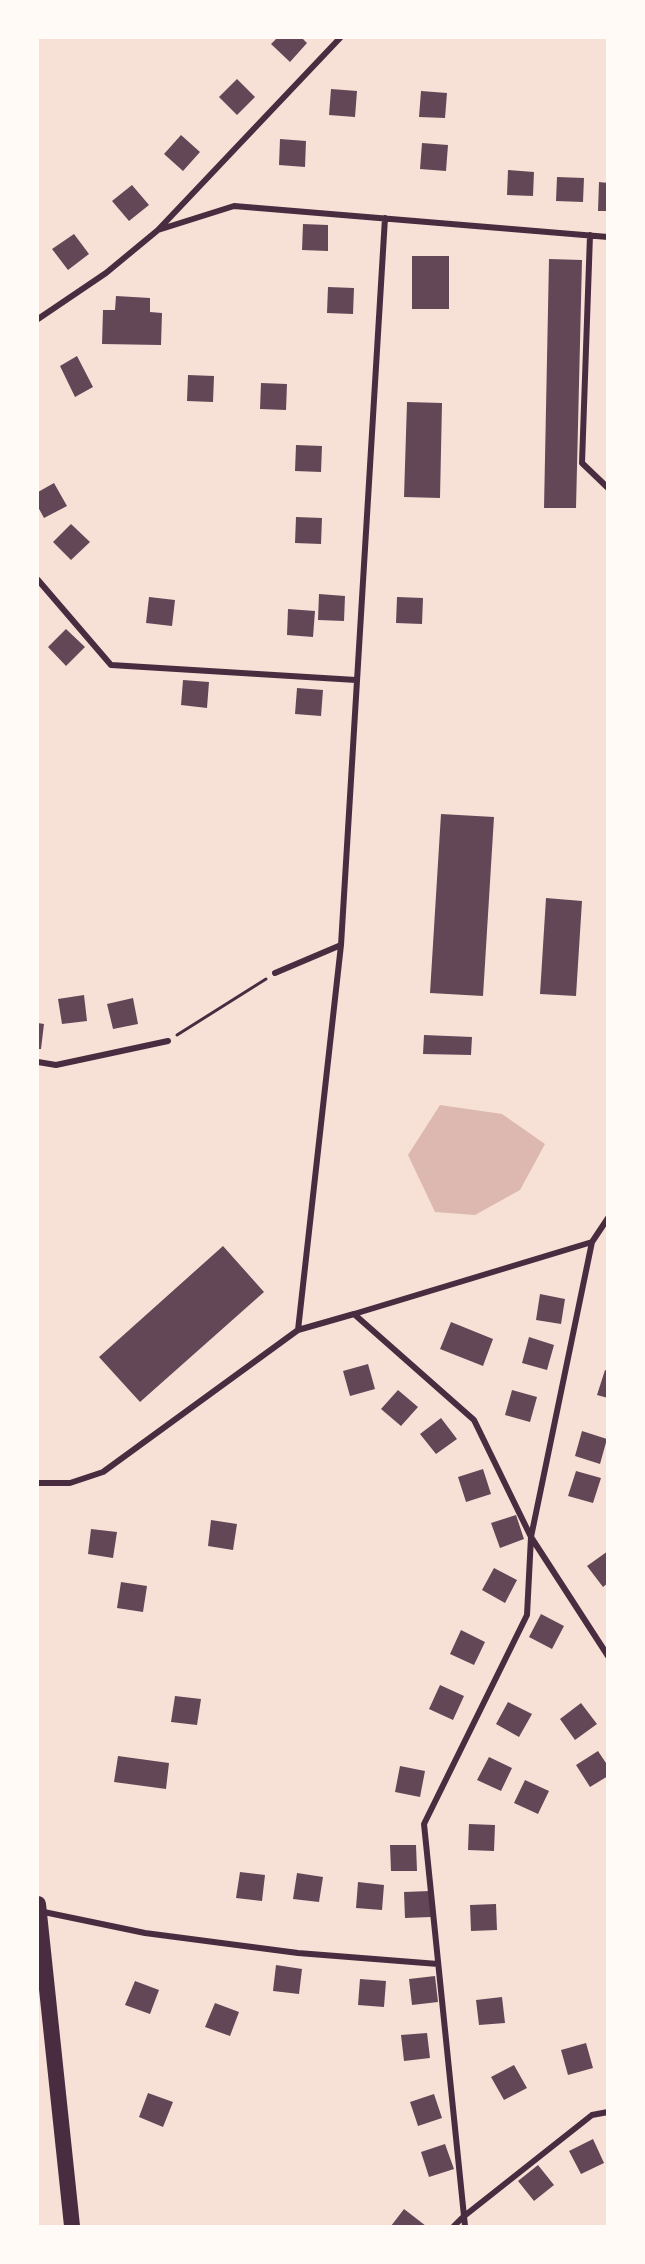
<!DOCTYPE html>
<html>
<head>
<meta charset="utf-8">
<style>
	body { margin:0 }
	#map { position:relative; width:645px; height:2264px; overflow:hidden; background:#f7e1d7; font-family:"Libre Baskerville",serif }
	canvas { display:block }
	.frame { position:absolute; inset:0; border:39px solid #fffaf5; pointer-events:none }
</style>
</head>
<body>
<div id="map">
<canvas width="645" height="2264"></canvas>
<div class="frame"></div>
</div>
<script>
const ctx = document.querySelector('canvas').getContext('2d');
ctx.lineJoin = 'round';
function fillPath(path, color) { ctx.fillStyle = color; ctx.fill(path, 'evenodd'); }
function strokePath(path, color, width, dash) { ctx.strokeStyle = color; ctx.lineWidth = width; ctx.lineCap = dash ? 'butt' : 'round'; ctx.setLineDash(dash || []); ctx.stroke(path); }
fillPath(new Path2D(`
	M 440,1105 L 502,1114 L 545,1144 L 520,1190 L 475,1215 L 435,1212 L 408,1155 Z`), '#dcb8b0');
fillPath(new Path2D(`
	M 277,38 L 302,38 L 307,43 L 290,62 L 271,44 Z
	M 237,79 L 255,97 L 237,115 L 219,97 Z
	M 331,89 L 357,91 L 355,117 L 329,115 Z
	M 421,91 L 447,93 L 445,118 L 419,117 Z
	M 181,135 L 200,152 L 183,171 L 164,154 Z
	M 280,139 L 306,141 L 305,167 L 279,165 Z
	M 422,143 L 448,145 L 446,171 L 420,169 Z
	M 508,170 L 534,172 L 533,196 L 507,195 Z
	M 557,177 L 584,178 L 583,202 L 556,201 Z
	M 599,182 L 608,183 L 608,211 L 598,211 Z
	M 132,185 L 149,205 L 129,221 L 112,201 Z
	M 303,224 L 328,225 L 328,251 L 302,250 Z
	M 74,234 L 89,254 L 68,270 L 52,249 Z
	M 412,256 L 449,256 L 449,309 L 412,309 Z
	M 549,259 L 582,260 L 576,508 L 544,508 Z
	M 328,287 L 354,288 L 353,314 L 327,313 Z
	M 116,296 L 150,298 L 150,312 L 162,313 L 161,345 L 102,344 L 103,310 L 115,310 Z
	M 77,356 L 93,387 L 75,397 L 60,366 Z
	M 188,375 L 214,376 L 213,402 L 187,401 Z
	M 261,383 L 287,384 L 286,410 L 260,409 Z
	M 407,402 L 442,403 L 440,498 L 404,497 Z
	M 296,445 L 322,446 L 321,472 L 295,471 Z
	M 54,483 L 67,506 L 44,518 L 38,507 L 38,492 Z
	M 296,517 L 322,518 L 321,544 L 295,543 Z
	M 71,524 L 90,542 L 71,560 L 53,542 Z
	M 319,594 L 345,596 L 344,621 L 318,620 Z
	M 149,597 L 175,600 L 172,626 L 146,623 Z
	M 397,597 L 423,598 L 422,624 L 396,623 Z
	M 288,609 L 315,611 L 313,637 L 287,635 Z
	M 66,629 L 85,647 L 66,666 L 48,647 Z
	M 183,680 L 209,682 L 207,708 L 181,705 Z
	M 297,688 L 323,690 L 321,716 L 295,714 Z
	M 441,814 L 494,817 L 483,996 L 430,993 Z
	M 546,898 L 582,901 L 576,996 L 540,994 Z
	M 84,995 L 87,1021 L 62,1024 L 58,999 Z
	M 133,998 L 138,1024 L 113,1029 L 107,1004 Z
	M 38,1023 L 44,1024 L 41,1049 L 38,1049 Z
	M 424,1035 L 472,1037 L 471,1055 L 423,1054 Z
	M 223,1246 L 264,1292 L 140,1402 L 99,1357 Z
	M 540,1294 L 565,1299 L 561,1324 L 536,1320 Z
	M 451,1322 L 493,1339 L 483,1366 L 440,1349 Z
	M 529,1337 L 554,1345 L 547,1370 L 522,1363 Z
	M 368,1364 L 375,1389 L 350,1396 L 343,1371 Z
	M 605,1370 L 608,1371 L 608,1398 L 597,1395 Z
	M 398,1390 L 418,1407 L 401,1426 L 381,1409 Z
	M 512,1390 L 537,1397 L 530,1422 L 505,1415 Z
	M 441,1418 L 457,1439 L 436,1454 L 420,1434 Z
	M 582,1431 L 607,1439 L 600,1464 L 575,1456 Z
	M 483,1469 L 491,1494 L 466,1502 L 458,1477 Z
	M 576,1471 L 601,1478 L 593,1503 L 568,1496 Z
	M 516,1515 L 524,1539 L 500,1548 L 491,1523 Z
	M 211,1520 L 237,1524 L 233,1550 L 208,1546 Z
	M 91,1529 L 117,1532 L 113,1558 L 88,1554 Z
	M 608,1551 L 608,1583 L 603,1587 L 587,1566 Z
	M 494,1568 L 517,1580 L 505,1603 L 482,1590 Z
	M 121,1582 L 147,1586 L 143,1612 L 117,1608 Z
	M 541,1614 L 564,1626 L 552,1649 L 529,1637 Z
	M 461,1630 L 485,1642 L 474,1665 L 450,1654 Z
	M 440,1685 L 464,1696 L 453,1720 L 429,1709 Z
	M 175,1696 L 201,1699 L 197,1725 L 171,1722 Z
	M 508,1702 L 532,1714 L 519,1737 L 496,1724 Z
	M 581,1703 L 597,1724 L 575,1740 L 560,1719 Z
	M 598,1751 L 608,1766 L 608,1776 L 590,1787 L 576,1765 Z
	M 118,1756 L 169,1763 L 166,1789 L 114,1782 Z
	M 489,1757 L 512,1768 L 501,1791 L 477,1780 Z
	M 400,1766 L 425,1771 L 420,1797 L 395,1792 Z
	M 525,1780 L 549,1791 L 538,1814 L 514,1803 Z
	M 469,1824 L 495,1825 L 494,1851 L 468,1850 Z
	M 390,1845 L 416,1845 L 417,1871 L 391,1871 Z
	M 240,1872 L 265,1875 L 262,1901 L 236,1898 Z
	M 297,1873 L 323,1877 L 319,1902 L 293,1899 Z
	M 358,1882 L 384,1885 L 382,1910 L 356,1908 Z
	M 430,1891 L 431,1917 L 405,1918 L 404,1892 Z
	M 496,1904 L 497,1930 L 471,1931 L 470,1905 Z
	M 276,1965 L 302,1969 L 299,1994 L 273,1991 Z
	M 435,1976 L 438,2002 L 412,2005 L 409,1979 Z
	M 360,1979 L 386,1981 L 384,2007 L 358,2005 Z
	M 135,1981 L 159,1990 L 150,2014 L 125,2005 Z
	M 502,1997 L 505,2023 L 479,2025 L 476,2000 Z
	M 215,2003 L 239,2012 L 230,2036 L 205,2027 Z
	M 427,2033 L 430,2058 L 404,2061 L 401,2035 Z
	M 586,2043 L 593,2068 L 568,2075 L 561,2050 Z
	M 514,2065 L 527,2088 L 504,2100 L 491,2077 Z
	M 148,2093 L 173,2102 L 163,2127 L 139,2117 Z
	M 434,2094 L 442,2118 L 418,2126 L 410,2102 Z
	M 593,2139 L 604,2163 L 581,2174 L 569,2151 Z
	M 445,2144 L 454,2169 L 429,2177 L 421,2152 Z
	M 538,2165 L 554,2185 L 534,2201 L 518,2181 Z
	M 404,2209 L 426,2226 L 391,2226 Z`), '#644757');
strokePath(new Path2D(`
	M 177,1035 L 266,979`), '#4a2c40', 3);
strokePath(new Path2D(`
	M 158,230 L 234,206 L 608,237
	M 590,235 L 582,463 L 608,488
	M 38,319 L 106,273 L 158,230 L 340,38
	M 38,580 L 111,665 L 356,680
	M 275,973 L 341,945
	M 38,1062 L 56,1065 L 168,1041
	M 354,1314 L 592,1242
	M 298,1330 L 341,945 L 385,218
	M 38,1483 L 70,1483 L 103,1472 L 298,1330 L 354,1314 L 474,1420 L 531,1537 L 608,1656
	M 39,1911 L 145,1933 L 298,1953 L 438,1964
	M 454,2226 L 463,2217 L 592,2115 L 608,2112
	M 465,2226 L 424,1824 L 527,1615 L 531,1537 L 592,1242 L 608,1218`), '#4a2c40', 6);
strokePath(new Path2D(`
	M 38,1904 L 72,2226`), '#4a2c40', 16);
</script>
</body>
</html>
